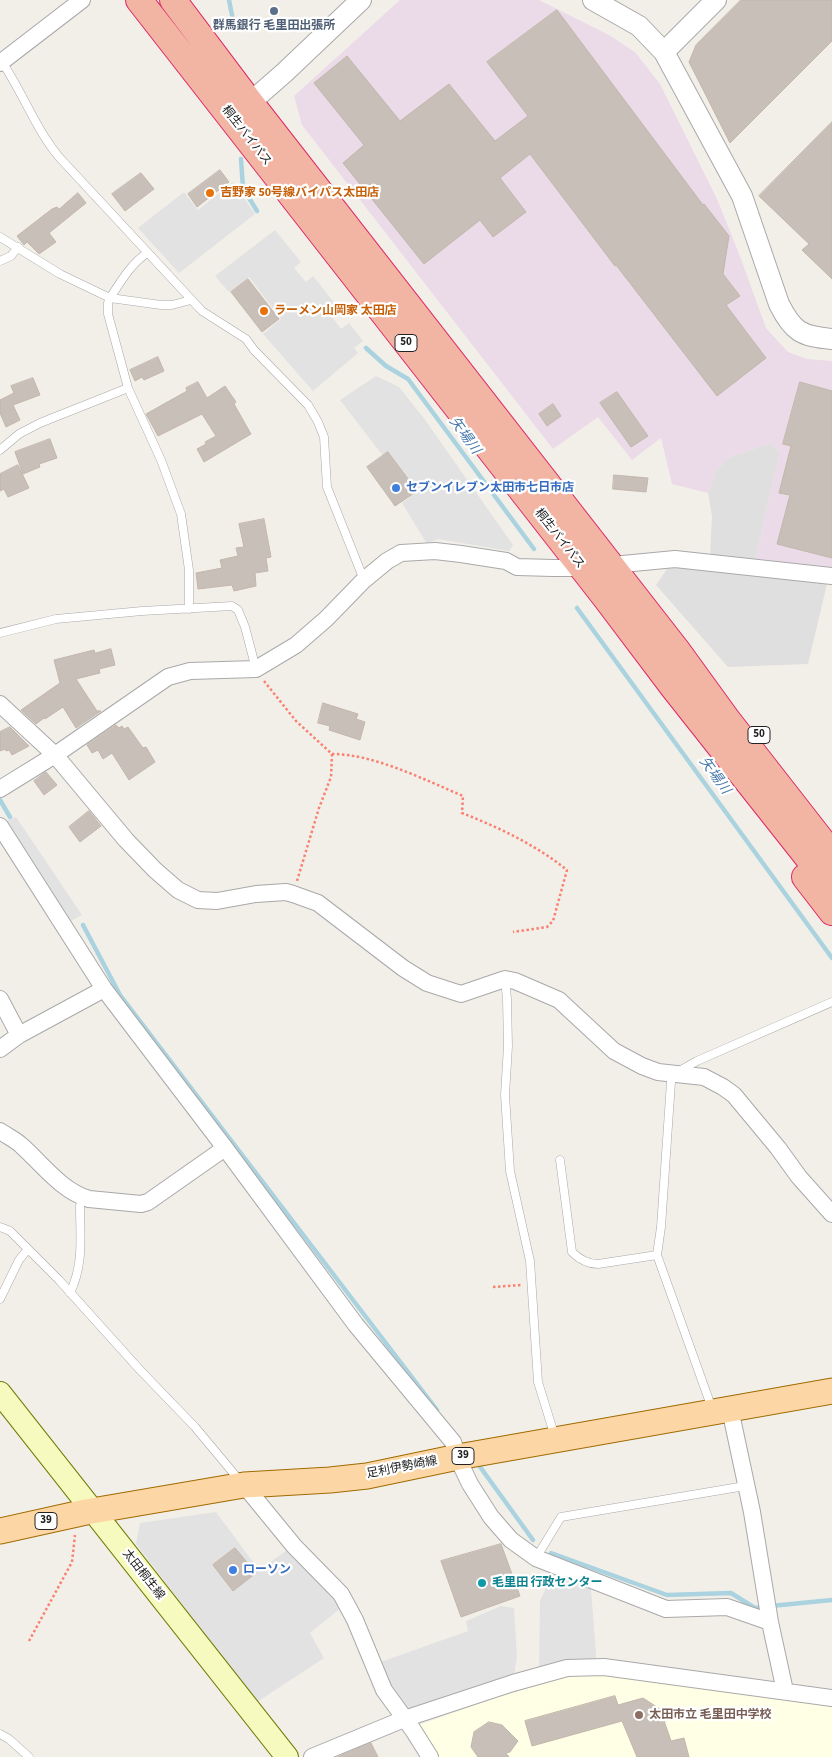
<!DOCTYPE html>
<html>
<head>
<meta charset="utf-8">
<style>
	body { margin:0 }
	canvas { display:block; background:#f2efe9 }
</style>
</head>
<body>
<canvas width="832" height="1757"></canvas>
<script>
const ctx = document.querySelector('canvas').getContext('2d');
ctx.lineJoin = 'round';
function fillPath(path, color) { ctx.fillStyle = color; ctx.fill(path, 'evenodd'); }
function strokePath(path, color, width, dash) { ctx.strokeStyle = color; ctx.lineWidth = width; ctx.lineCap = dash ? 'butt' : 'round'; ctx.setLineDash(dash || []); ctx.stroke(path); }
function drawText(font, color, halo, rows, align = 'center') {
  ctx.font = font + ' "Source Sans 3","Noto Sans JP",sans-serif'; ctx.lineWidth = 4.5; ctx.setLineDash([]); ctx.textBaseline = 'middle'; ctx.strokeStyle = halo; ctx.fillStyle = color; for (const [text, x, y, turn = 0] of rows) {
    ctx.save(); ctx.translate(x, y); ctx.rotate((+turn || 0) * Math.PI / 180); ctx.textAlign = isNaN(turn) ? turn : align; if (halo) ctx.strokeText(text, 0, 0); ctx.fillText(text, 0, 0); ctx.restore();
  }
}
fillPath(new Path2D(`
	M 771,443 L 780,452 L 755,561 L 710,556 L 712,516 L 708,493 L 715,472 L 728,458 Z
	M 671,563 L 827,584 L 808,664 L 728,667 L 656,585 Z`), '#e0dfdf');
fillPath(new Path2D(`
	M 400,0 L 539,0 L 609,35 L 635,52 L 660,84 L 717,199 L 738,251 L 766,328 L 788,352 L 807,359 L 832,361 L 832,568 L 755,561 L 780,452 L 771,443 L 728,458 L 715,472 L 708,493 L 672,484 L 661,438 L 632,460 L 598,417 L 553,449 L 302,125 L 294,96 Z`), '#ebdbe8');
fillPath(new Path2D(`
	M 601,1674 L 832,1706 L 832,1757 L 437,1757 L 419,1725 L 489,1700 L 568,1676 Z`), '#ffffe5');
fillPath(new Path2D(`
	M 233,182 L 255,214 L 179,273 L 138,228 L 184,192 L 198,210 Z
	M 275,230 L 301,262 L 294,268 L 306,282 L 313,276 L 337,306 L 329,313 L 341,329 L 349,323 L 363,341 L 354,348 L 358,353 L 313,391 L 263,334 L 281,319 L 249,277 L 229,292 L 215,276 Z
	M 376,376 L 399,387 L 423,417 L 513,545 L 509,551 L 438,539 L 427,544 L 402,503 L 417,491 L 389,453 L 383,456 L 340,400 Z
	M 16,817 L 82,915 L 63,925 L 0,824 Z
	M 216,1512 L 259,1570 L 290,1548 L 342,1607 L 310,1633 L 324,1658 L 257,1702 L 136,1544 L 140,1523 Z
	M 552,1575 L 591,1589 L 597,1667 L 539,1673 L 540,1601 Z
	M 501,1606 L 514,1608 L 517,1656 L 513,1683 L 404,1719 L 378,1663 L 468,1631 L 466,1621 Z`), '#e2e2e2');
strokePath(new Path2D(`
	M 229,0 L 232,15 L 237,28
	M 241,159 L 243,188 L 257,211
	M 366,348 L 386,366 L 408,379 L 534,549
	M 577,608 L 832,958
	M 0,800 L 10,817
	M 83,925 L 120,995 L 437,1410
	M 478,1464 L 533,1540
	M 551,1553 L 667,1595 L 731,1593 L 755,1608 L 764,1607
	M 771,1606 L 832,1600`), '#aad3df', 4.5);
const building = new Path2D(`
	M 741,0 L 832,0 L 832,41 L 730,143 L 689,62 L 696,45 Z
	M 557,10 L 703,205 L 704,204 L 729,236 L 723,274 L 740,296 L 726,305 L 766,358 L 717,396 L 616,265 L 615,266 L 530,154 L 500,178 L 526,212 L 493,237 L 480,220 L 424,264 L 343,163 L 364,145 L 314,83 L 347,56 L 400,121 L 449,84 L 495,141 L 528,116 L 487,62 Z
	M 832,122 L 832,279 L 802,250 L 809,244 L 759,196 Z
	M 220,170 L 229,182 L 197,207 L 188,194 Z
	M 141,173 L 154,189 L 125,211 L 112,194 Z
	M 78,193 L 86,203 L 49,233 L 56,242 L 39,254 L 27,242 L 24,245 L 17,236 L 52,209 L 57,207 L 59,209 Z
	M 248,279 L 279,319 L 262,332 L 231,292 Z
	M 158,357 L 164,371 L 144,380 L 142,377 L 135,381 L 130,370 Z
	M 33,378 L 40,395 L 13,405 L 20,420 L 6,427 L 0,413 L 0,400 L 14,393 L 11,386 Z
	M 198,382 L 207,398 L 225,386 L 236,402 L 234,404 L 251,434 L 204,462 L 197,449 L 206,444 L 205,442 L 216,436 L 202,414 L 158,436 L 146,414 L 187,391 L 186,388 Z
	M 800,382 L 832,391 L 832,558 L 777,544 L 790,495 L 779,493 L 791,446 L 783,444 Z
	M 617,392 L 648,436 L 631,447 L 600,403 Z
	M 553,404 L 561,416 L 547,426 L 539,414 Z
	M 50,439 L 57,458 L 39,464 L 40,467 L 23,474 L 15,452 Z
	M 388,452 L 417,491 L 395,506 L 367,467 Z
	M 18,465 L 29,488 L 8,497 L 4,489 L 0,491 L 0,474 Z
	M 614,475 L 648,478 L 646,492 L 613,489 Z
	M 264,519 L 271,557 L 266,558 L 268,571 L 255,573 L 256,586 L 234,591 L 232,585 L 198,589 L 196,573 L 222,568 L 220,560 L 238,556 L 236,548 L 244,547 L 239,524 Z
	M 111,649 L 115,665 L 99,669 L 100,673 L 76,679 L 97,711 L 101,711 L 76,728 L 63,707 L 45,719 L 44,718 L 36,724 L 21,710 L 60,683 L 54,660 L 94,650 L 95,653 Z
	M 323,703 L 358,714 L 356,719 L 365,722 L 360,740 L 329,730 L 330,726 L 318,723 Z
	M 116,725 L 119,728 L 122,726 L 124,729 L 128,727 L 143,748 L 146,747 L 155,762 L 129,780 L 112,753 L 103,759 L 98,750 L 92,753 L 87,745 Z
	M 10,727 L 29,746 L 12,755 L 9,750 L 6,751 L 5,749 L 0,751 L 0,732 Z
	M 46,772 L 57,785 L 44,795 L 34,781 Z
	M 89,811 L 101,826 L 80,842 L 69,827 Z
	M 501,1544 L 520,1596 L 461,1617 L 441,1561 Z
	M 235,1548 L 256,1573 L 233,1591 L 213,1565 Z
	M 615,1696 L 618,1705 L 643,1698 L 660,1709 L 671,1741 L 684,1738 L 689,1757 L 637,1757 L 622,1721 L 532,1746 L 525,1721 Z
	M 489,1722 L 502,1725 L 518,1741 L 510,1752 L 506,1753 L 509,1757 L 478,1757 L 471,1747 L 474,1732 Z
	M 371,1743 L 378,1757 L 338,1757 Z`);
fillPath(building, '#c7bfb8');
strokePath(building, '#c4b6ab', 1);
const service = new Path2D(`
	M 2,62 C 23,93 35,128 59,157 L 202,311 L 246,339 L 254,350 L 308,405 L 318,422 L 324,437 L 327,487 L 364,580
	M 0,237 L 60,274 L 110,298 L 161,305 L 172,305 L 191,300
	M 147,253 C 131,264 121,281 110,298 L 108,303 L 108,314 L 128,388 L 161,460 L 181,514 L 189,570 L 189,609
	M 0,261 L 11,256 L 18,247
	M 0,450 L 19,434 L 40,423 L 128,388
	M 0,633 L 56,619 L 142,611 L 232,606 L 238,610 L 245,627 L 256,669
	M 505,979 L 507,999 L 508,1046 L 505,1095 L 510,1171 L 530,1261 L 538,1382 L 555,1437
	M 560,1160 L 572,1252 C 579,1259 588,1264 598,1264 L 657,1255
	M 0,1227 L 10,1231 L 59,1280 L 140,1370 L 195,1427 L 240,1481
	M 70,1293 C 84,1264 80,1237 80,1206 L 82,1197
	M 0,1299 L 19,1260 L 28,1249
	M 711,1408 L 709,1400 L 657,1255 L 661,1227 L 671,1082 L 674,1074 L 697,1061 L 832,1002
	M 536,1558 L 561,1517 L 745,1486
	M 0,1734 L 9,1739 L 29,1757`);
const minor = new Path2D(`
	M 0,63 L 82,0
	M 0,704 L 55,755 L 126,840 L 155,870 L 178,890 L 198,900 L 217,901 L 256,894 L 286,892 L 293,894 L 318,903 L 403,968 L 427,983 L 461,994 L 505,979 L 515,981 L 559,1000 L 614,1051 L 642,1066 L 658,1072 L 704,1077 L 723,1087 L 734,1095 L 778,1148 L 799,1177 L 832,1214
	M 0,789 L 55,755 L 168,677 L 190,671 L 256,669 L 296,645 L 326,619 L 364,580 L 387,561 L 401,553 L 435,551 L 461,554 L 506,561 L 517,567 L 553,568 L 581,568 L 675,559 L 832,576
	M 0,826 L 104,989 L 225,1148 L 356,1325 L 453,1442 L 460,1463 L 470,1484 L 491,1517 L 511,1540 L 536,1558 L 666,1609 L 727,1607 L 770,1622 L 785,1691
	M 0,999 L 19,1035
	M 0,1049 L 19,1035 L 104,989
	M 0,1131 C 7,1136 16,1140 22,1146 C 43,1165 62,1191 89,1199 L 141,1204 L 148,1202 L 225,1148
	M 730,1409 L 752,1512 L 770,1622
	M 244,1485 L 294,1546 L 341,1594 L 355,1620 L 384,1690 L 413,1730 L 430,1757
	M 312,1757 L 404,1719 L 513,1683 L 567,1668 L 604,1667 L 832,1698`);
const tertiary = new Path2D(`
	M 593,0 L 639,26 L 664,52 L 742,196 L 779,304 C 793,332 801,336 832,339
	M 664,52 L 716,0
	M 239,109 L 260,94 L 284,73 L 361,0`);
const secondary = new Path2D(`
	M 0,1393 L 287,1757`);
const primary = new Path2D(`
	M 0,1531 L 86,1512 L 244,1485 L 330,1480 L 367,1476 L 458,1457 L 832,1391`);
const trunk = new Path2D(`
	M 139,0 L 605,597 L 673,687 L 832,888
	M 173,0 L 249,101 L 676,649 L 726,718 L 832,854
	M 805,877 L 832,912`);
strokePath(service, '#a9a9a9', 9);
strokePath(minor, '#a9a9a9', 18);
strokePath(tertiary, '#a9a9a9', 22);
strokePath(secondary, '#707d05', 24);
strokePath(primary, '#a06b00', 27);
strokePath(trunk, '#dc2a67', 28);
strokePath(new Path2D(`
	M 264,681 L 296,721 L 332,754 L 331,777 L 319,808 L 297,881
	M 332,754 C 374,754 425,780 463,796 L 462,813 C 498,827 536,845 567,870 L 553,921 L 547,927 L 513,932
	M 493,1287 L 521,1285
	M 29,1641 L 72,1562 L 75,1535`), '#fa8072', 2.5, [2.5, 2.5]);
strokePath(service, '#fff', 8);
strokePath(minor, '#fff', 16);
strokePath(tertiary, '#fff', 20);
strokePath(secondary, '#f7fabf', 22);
strokePath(primary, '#fcd6a4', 25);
strokePath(trunk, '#f2b4a3', 26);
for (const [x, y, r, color] of [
	[274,11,5,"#5c6f8a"],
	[210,193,5,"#e8710a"],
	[264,311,5,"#e8710a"],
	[396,488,5,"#3f7fe0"],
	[233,1570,5,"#3f7fe0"],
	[482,1583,5,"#0f9aa8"],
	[639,1715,5,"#8d6e63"]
]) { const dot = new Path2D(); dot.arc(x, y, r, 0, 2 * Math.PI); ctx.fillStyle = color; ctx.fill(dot); strokePath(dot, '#fff', 2); }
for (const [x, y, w] of [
	[406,343,22],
	[759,735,22],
	[463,1456,22],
	[46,1521,22]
]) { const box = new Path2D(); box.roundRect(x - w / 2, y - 8.5, w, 17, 4); ctx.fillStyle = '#fff'; ctx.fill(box); strokePath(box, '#222', 1); }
drawText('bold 11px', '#222', null, [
	["50",406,343],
	["50",759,735],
	["39",463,1456],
	["39",46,1521]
]);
drawText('bold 12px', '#4e5e75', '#fff', [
	["群馬銀行 毛里田出張所",274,26]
]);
drawText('12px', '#222', '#fff', [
	["桐生バイパス",246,136,52],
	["桐生バイパス",559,539,52],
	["足利伊勢崎線",402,1468,-11],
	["太田桐生線",143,1575,52]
]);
drawText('bold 12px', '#c56008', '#fff', [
	["吉野家 50号線バイパス太田店",220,193],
	["ラーメン山岡家 太田店",274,311]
], 'left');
drawText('bold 12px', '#366cbe', '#fff', [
	["セブンイレブン太田市七日市店",406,488],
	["ローソン",243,1570]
], 'left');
drawText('bold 12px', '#0d838f', '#fff', [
	["毛里田 行政センター",492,1583]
], 'left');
drawText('bold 12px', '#785e54', '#fff', [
	["太田市立 毛里田中学校",649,1715]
], 'left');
drawText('italic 14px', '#4a7aab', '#fff', [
	["矢場川",464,436,54],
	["矢場川",714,776,54]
]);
</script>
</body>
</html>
